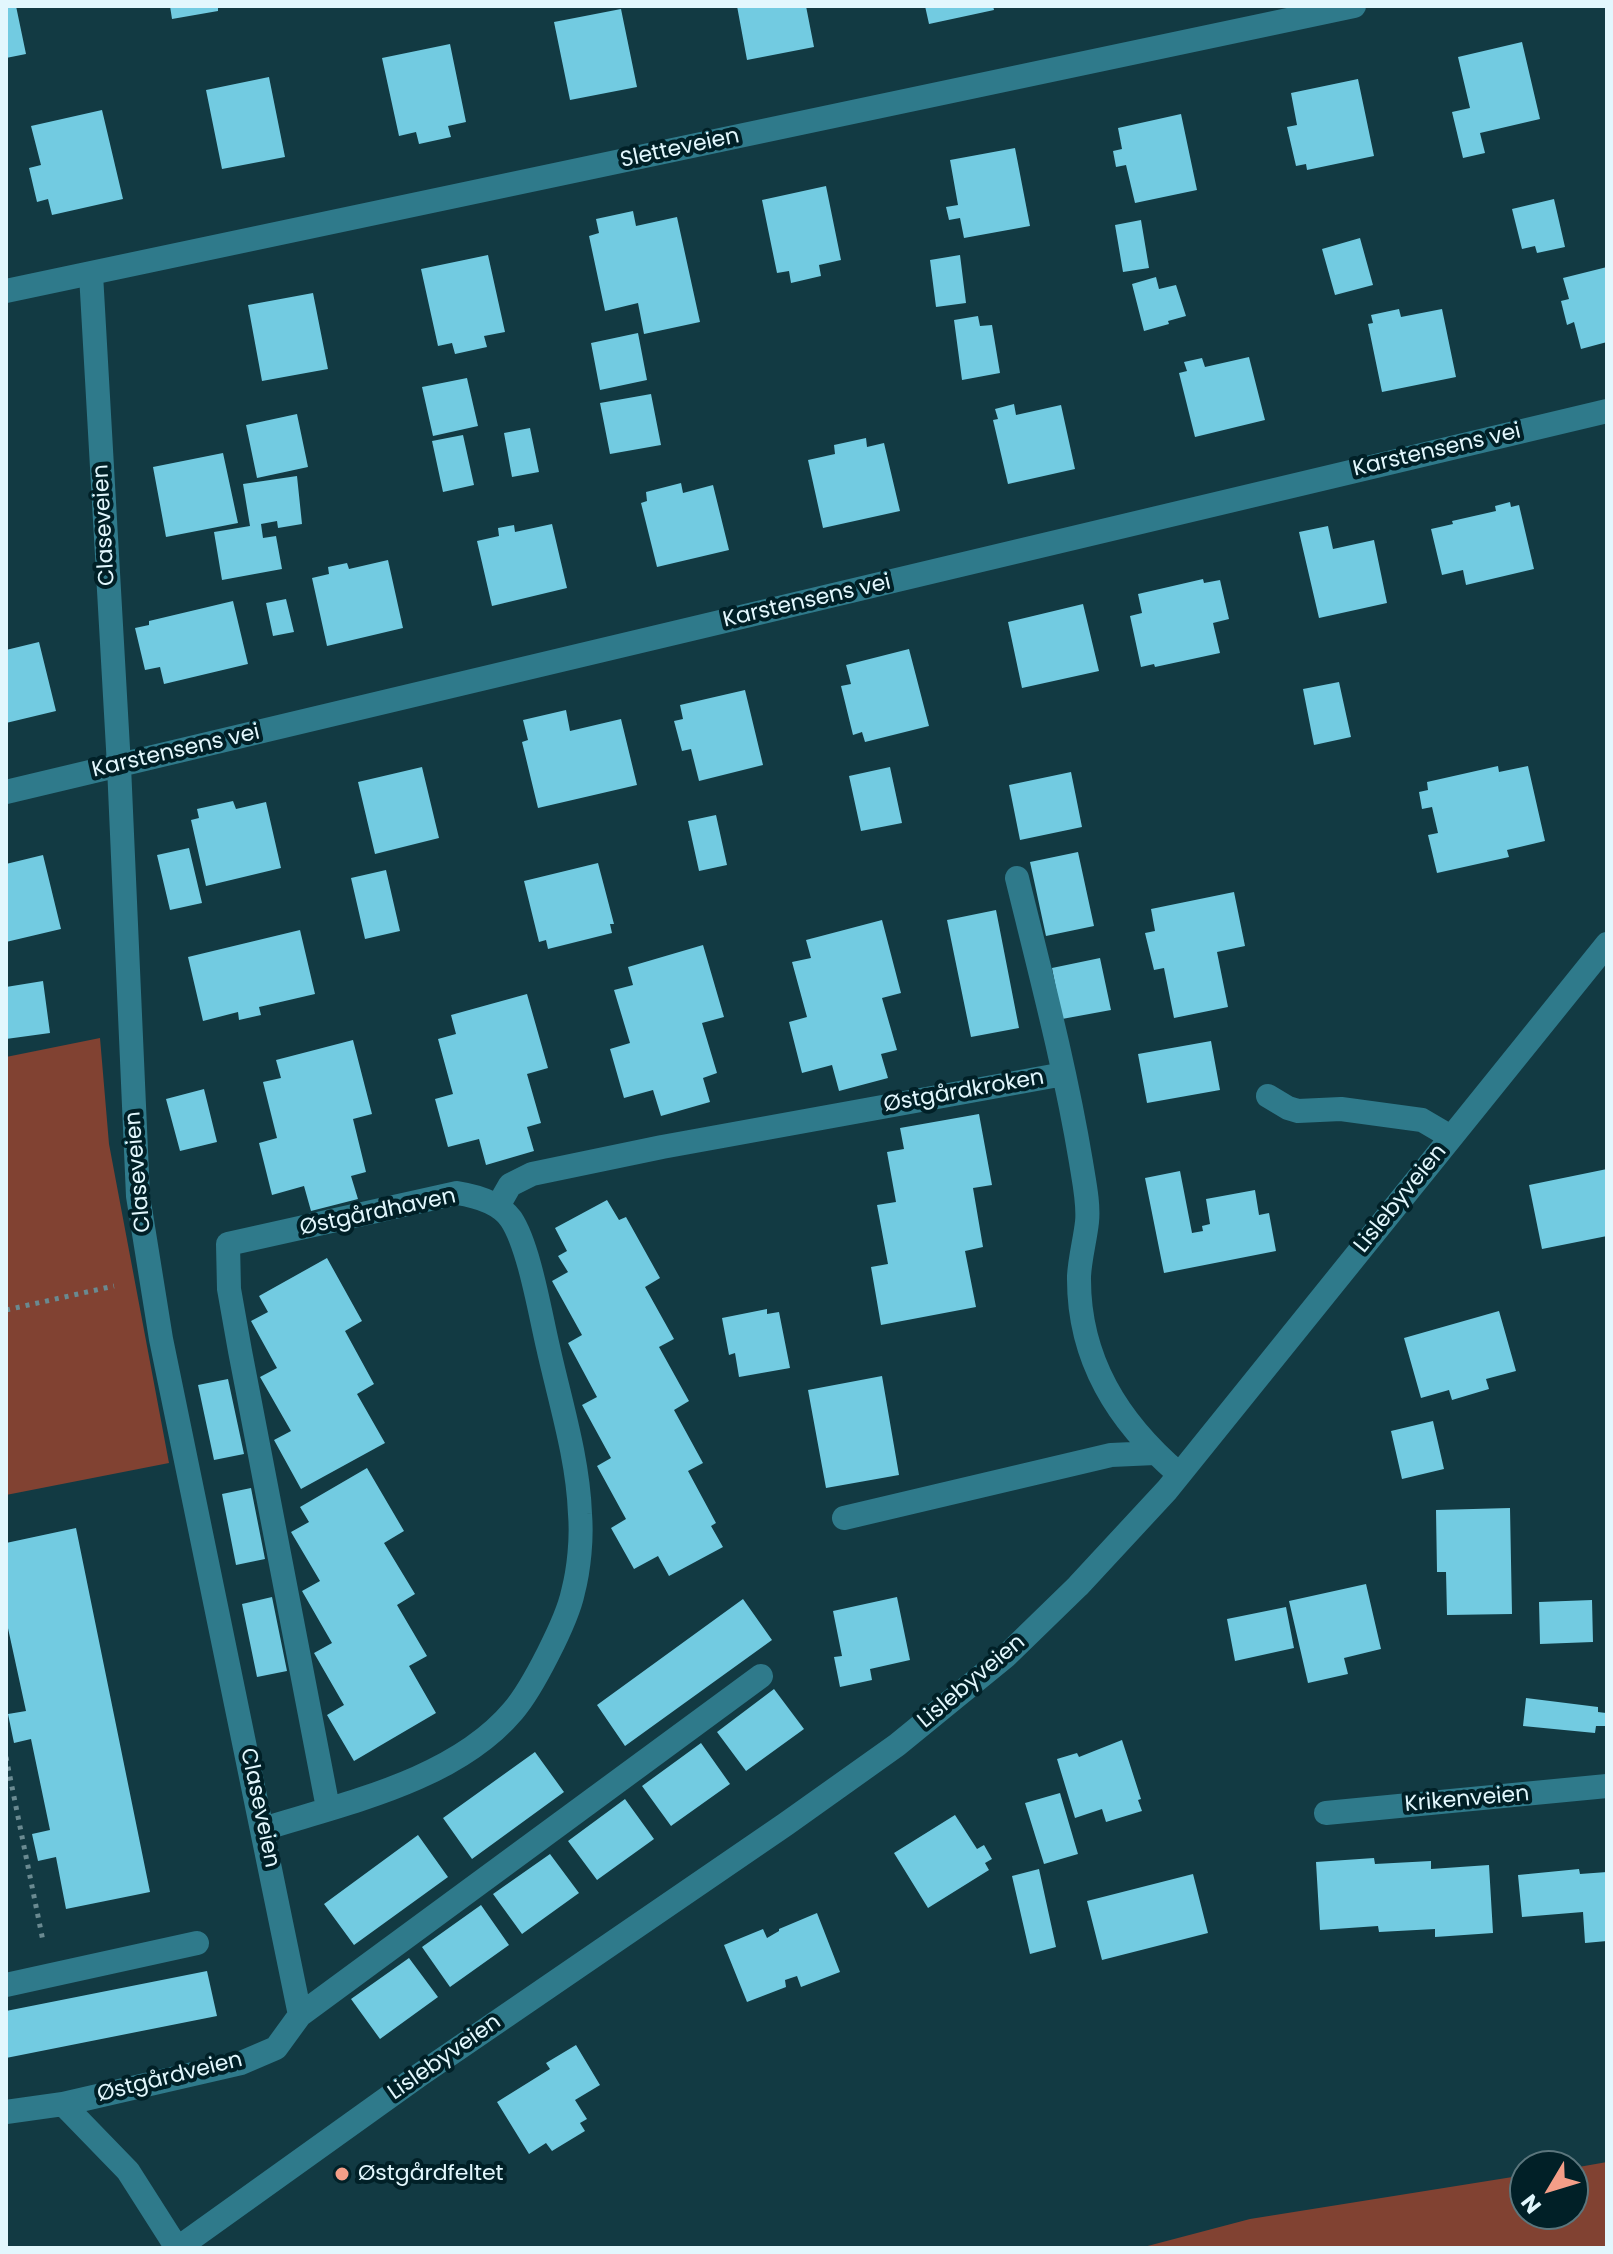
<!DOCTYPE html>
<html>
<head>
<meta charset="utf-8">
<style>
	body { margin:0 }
	#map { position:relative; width:1613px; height:2254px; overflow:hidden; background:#123a43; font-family:Poppins,sans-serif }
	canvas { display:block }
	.frame { position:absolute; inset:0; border:8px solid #e2f7fd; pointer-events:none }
	.north { position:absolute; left:1509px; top:2150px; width:80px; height:80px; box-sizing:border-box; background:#012027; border:2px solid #5b767d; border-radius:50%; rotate:232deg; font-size:22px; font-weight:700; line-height:32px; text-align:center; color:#e2f7fd }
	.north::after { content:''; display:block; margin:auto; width:28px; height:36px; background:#f49e88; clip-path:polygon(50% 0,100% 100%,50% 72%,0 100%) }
</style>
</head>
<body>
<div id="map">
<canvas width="1613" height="2254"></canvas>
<div class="frame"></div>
<div class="north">N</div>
</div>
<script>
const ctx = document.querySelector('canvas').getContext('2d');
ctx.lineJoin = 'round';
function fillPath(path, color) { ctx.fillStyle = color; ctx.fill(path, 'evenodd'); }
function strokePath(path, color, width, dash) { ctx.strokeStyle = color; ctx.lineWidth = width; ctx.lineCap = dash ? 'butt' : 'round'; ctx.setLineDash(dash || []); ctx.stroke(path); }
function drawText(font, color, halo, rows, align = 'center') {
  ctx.font = font + ' Poppins,sans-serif'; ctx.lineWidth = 8; ctx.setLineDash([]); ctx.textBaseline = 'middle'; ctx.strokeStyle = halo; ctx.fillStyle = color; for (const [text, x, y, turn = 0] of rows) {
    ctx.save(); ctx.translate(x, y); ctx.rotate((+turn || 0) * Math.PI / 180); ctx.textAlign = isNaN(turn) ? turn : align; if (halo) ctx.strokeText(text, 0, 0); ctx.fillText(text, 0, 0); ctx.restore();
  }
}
fillPath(new Path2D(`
	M 100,1038 L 109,1144 L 169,1463 L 6,1495 L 6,1057 Z
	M 1607,2162 L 1607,2248 L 1140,2248 L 1250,2219 L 1525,2175 L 1525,2214 L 1573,2214 L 1573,2168 Z`), '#814232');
fillPath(new Path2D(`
	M 6,6 L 16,6 L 26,54 L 6,58 Z
	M 170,6 L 218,6 L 218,11 L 172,19 Z
	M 737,6 L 806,6 L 814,47 L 747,60 Z
	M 925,6 L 993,6 L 994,10 L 929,24 Z
	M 621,9 L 637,87 L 570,100 L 554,22 Z
	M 1522,42 L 1540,119 L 1480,133 L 1485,153 L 1463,158 L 1452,112 L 1470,108 L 1458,57 Z
	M 450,44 L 466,122 L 448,126 L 451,137 L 419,144 L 416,132 L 399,136 L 382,58 Z
	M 269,77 L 285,157 L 222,169 L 206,90 Z
	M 1358,79 L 1374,156 L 1307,170 L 1306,164 L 1296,166 L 1287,127 L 1297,125 L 1291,93 Z
	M 102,110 L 123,199 L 52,215 L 48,199 L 37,202 L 29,168 L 41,165 L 31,126 Z
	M 1181,114 L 1197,190 L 1135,203 L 1126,165 L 1116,167 L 1113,151 L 1122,149 L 1118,128 Z
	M 1015,148 L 1030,226 L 964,238 L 960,218 L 949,220 L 946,207 L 958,205 L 950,160 Z
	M 826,186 L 841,260 L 819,265 L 821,276 L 791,283 L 789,271 L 777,273 L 762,200 Z
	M 1554,199 L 1565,247 L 1537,253 L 1535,246 L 1522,249 L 1512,209 Z
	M 633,211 L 636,226 L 677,217 L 700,322 L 644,334 L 638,303 L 605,311 L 589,236 L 599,233 L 596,219 Z
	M 1141,220 L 1149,268 L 1123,272 L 1115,225 Z
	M 1360,238 L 1373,285 L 1335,295 L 1322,249 Z
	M 488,255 L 505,332 L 484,336 L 487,347 L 455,354 L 452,343 L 438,346 L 421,269 Z
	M 960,255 L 966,303 L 936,307 L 930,260 Z
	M 1607,267 L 1607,342 L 1581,349 L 1574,322 L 1567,325 L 1561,301 L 1569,299 L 1563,278 Z
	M 1156,277 L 1159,289 L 1176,285 L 1186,316 L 1168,321 L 1169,324 L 1144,331 L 1132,284 Z
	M 313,293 L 328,369 L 262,381 L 248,305 Z
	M 1399,309 L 1401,317 L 1442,309 L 1456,377 L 1382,392 L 1368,324 L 1373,323 L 1371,315 Z
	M 978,316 L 980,326 L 992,325 L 1000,373 L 962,380 L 954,320 Z
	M 638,333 L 647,380 L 600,390 L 591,343 Z
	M 1249,357 L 1265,420 L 1195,437 L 1179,373 L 1187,371 L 1184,362 L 1202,358 L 1205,367 Z
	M 467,378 L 478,426 L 433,436 L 422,387 Z
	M 651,394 L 661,445 L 610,454 L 600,403 Z
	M 1014,404 L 1016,415 L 1061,405 L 1075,469 L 1008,484 L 993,420 L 998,419 L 995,409 Z
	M 297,414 L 308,467 L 257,478 L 246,425 Z
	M 530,428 L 539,472 L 512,477 L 504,433 Z
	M 463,435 L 474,485 L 443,492 L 432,441 Z
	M 866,438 L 867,447 L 884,443 L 900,511 L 823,528 L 808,460 L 835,454 L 834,445 Z
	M 223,453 L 238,523 L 166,537 L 153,467 Z
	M 297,476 L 302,524 L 278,528 L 277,521 L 261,524 L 263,538 L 276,536 L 282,569 L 222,580 L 214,532 L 250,526 L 243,484 Z
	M 681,483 L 683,493 L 713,485 L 729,550 L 657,567 L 641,503 L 647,501 L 646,492 Z
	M 1510,502 L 1511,507 L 1519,505 L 1534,569 L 1466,585 L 1463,570 L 1442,575 L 1431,529 L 1453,524 L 1452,521 L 1496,511 L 1495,506 Z
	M 552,524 L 567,588 L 492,606 L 477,541 L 499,536 L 498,528 L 514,525 L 515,532 Z
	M 1328,526 L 1333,549 L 1374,540 L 1387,603 L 1319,618 L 1299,532 Z
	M 388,560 L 403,628 L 327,646 L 312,578 L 329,574 L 328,567 L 347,563 L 349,569 Z
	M 1203,579 L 1204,583 L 1220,580 L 1229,619 L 1213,623 L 1220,653 L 1155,667 L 1154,664 L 1141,667 L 1130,616 L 1142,613 L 1138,594 Z
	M 286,599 L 294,632 L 273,636 L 266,603 Z
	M 233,601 L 248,664 L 164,684 L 160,667 L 145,670 L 135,628 L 149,625 L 149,621 Z
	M 1083,604 L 1099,671 L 1022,688 L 1008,622 Z
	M 39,642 L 56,711 L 6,723 L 6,650 Z
	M 909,649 L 929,726 L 865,742 L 862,732 L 853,735 L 841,686 L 851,684 L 846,665 Z
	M 1339,682 L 1351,737 L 1314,745 L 1303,689 Z
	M 745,690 L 763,765 L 699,781 L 691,749 L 682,751 L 674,721 L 683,719 L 680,705 Z
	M 566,710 L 570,731 L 621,719 L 637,785 L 538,808 L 522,742 L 528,740 L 523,720 Z
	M 1498,766 L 1499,772 L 1528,766 L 1545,841 L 1507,850 L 1509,857 L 1437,873 L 1428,835 L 1438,833 L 1432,807 L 1422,809 L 1419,792 L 1428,790 L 1427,782 Z
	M 422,767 L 439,838 L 375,854 L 358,782 Z
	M 890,767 L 902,823 L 861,831 L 849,776 Z
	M 1071,772 L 1082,827 L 1020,840 L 1009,785 Z
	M 233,801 L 236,809 L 266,802 L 281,868 L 206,886 L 191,820 L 199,818 L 197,809 Z
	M 716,815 L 727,865 L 699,871 L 688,821 Z
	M 189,848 L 202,903 L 170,910 L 157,855 Z
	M 1078,852 L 1094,926 L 1046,936 L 1030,862 Z
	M 43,855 L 61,929 L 6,942 L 6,864 Z
	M 598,863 L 614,924 L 610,924 L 612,933 L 548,949 L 546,940 L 539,942 L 524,881 Z
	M 386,870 L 400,931 L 365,939 L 351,878 Z
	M 1234,892 L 1245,946 L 1217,952 L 1228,1007 L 1174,1018 L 1164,968 L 1154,970 L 1145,933 L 1155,931 L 1151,909 Z
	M 996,910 L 1019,1028 L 971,1037 L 947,920 Z
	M 882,920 L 901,993 L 882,998 L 897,1050 L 881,1054 L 888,1078 L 839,1091 L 832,1065 L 802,1073 L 789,1022 L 807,1017 L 792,962 L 811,958 L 806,940 Z
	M 300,930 L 315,994 L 259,1007 L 261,1015 L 239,1020 L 238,1012 L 203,1021 L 188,957 Z
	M 703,945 L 724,1017 L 702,1023 L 717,1073 L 703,1078 L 710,1102 L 661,1116 L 653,1090 L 624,1098 L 610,1049 L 630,1043 L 614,990 L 633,985 L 628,967 Z
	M 1100,958 L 1111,1010 L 1062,1019 L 1052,968 Z
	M 43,981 L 50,1033 L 6,1039 L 6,987 Z
	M 527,994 L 548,1068 L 527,1074 L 541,1123 L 527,1127 L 534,1151 L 486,1165 L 479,1139 L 448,1147 L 435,1099 L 453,1094 L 438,1039 L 456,1034 L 451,1015 Z
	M 353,1040 L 372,1114 L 353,1119 L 366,1172 L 351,1176 L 358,1199 L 311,1211 L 304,1186 L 272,1195 L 259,1143 L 277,1138 L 263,1082 L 281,1078 L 276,1060 Z
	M 1211,1041 L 1220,1090 L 1147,1103 L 1138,1054 Z
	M 204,1089 L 217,1142 L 180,1151 L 166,1099 Z
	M 979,1114 L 992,1185 L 973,1188 L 983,1247 L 965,1251 L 976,1307 L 881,1325 L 871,1267 L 888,1264 L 877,1205 L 896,1202 L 887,1152 L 904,1149 L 900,1128 Z
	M 1607,1169 L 1607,1236 L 1542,1249 L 1529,1185 Z
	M 1180,1171 L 1192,1233 L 1203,1231 L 1202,1226 L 1210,1224 L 1206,1199 L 1255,1190 L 1259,1215 L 1269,1213 L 1276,1251 L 1164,1273 L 1145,1178 Z
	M 607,1200 L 619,1220 L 626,1217 L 660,1278 L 645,1287 L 674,1339 L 659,1347 L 689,1401 L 674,1410 L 703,1463 L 688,1471 L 716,1523 L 711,1526 L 723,1547 L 669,1576 L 658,1556 L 634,1569 L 611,1528 L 626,1519 L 597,1466 L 611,1458 L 582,1405 L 597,1397 L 568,1343 L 582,1335 L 552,1281 L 568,1272 L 558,1256 L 567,1251 L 555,1228 Z
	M 327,1258 L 362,1321 L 345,1331 L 374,1384 L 357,1394 L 385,1443 L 301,1489 L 274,1440 L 291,1431 L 260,1377 L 277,1368 L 251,1321 L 268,1312 L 259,1296 Z
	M 767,1309 L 767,1314 L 779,1312 L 790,1368 L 739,1377 L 735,1353 L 729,1355 L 722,1318 Z
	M 1499,1311 L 1516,1371 L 1486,1379 L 1489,1389 L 1452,1400 L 1449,1390 L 1421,1398 L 1404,1338 Z
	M 882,1376 L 899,1475 L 826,1488 L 808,1390 Z
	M 228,1379 L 244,1454 L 214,1460 L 198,1385 Z
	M 1433,1421 L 1444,1469 L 1402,1479 L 1391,1431 Z
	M 367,1468 L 404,1531 L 384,1543 L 415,1594 L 397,1605 L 427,1656 L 409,1666 L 436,1713 L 354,1761 L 327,1715 L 344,1705 L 314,1653 L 332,1643 L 302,1591 L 320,1581 L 291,1532 L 309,1522 L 300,1507 Z
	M 251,1488 L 265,1559 L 236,1565 L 222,1494 Z
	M 1510,1508 L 1512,1614 L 1447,1615 L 1446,1572 L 1437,1572 L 1436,1510 Z
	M 76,1528 L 150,1892 L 66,1909 L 56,1857 L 38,1861 L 32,1834 L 50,1830 L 31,1739 L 14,1743 L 8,1714 L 26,1711 L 6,1619 L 6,1543 Z
	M 1366,1584 L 1381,1649 L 1344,1658 L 1348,1674 L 1308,1683 L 1289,1601 Z
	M 272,1597 L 287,1671 L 257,1677 L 242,1604 Z
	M 897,1597 L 910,1660 L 870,1669 L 872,1680 L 840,1687 L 834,1657 L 842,1656 L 833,1611 Z
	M 743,1599 L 772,1640 L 625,1746 L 597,1705 Z
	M 1592,1600 L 1593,1642 L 1540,1644 L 1539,1602 Z
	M 1286,1607 L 1294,1648 L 1235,1661 L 1227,1619 Z
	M 774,1689 L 804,1729 L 746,1771 L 717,1732 Z
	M 1526,1698 L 1598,1707 L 1598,1712 L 1606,1713 L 1605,1726 L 1596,1726 L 1595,1733 L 1523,1726 Z
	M 1122,1740 L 1141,1799 L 1138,1800 L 1142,1811 L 1106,1822 L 1102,1809 L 1075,1818 L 1057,1759 L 1077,1753 L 1079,1757 Z
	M 701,1743 L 730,1784 L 671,1826 L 642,1786 Z
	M 535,1752 L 564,1792 L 472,1859 L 443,1818 Z
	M 1060,1793 L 1078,1854 L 1044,1864 L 1025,1803 Z
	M 625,1799 L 654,1839 L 597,1880 L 568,1841 Z
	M 955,1815 L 977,1849 L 984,1845 L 992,1859 L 985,1863 L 989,1870 L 928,1908 L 894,1853 Z
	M 418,1835 L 448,1877 L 354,1945 L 324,1904 Z
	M 550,1854 L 579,1893 L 522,1934 L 493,1894 Z
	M 1374,1858 L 1375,1864 L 1431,1861 L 1431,1869 L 1489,1865 L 1493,1933 L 1435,1937 L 1435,1929 L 1379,1932 L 1378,1926 L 1320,1930 L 1316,1862 Z
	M 1039,1869 L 1056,1947 L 1030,1954 L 1012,1876 Z
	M 1579,1869 L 1580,1874 L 1607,1872 L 1607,1941 L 1585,1943 L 1583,1912 L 1522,1917 L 1518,1875 Z
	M 1193,1874 L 1208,1933 L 1102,1960 L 1087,1901 Z
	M 481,1905 L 509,1945 L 450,1987 L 422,1947 Z
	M 817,1913 L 840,1972 L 801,1987 L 797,1976 L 785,1980 L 786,1987 L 747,2002 L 724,1945 L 763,1929 L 767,1938 L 779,1931 L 779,1929 Z
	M 409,1958 L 438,1997 L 380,2039 L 351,1999 Z
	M 207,1971 L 217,2016 L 6,2058 L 6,2011 Z
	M 576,2045 L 600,2085 L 575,2100 L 587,2119 L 580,2123 L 585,2131 L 552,2151 L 546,2143 L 529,2154 L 497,2102 L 550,2069 L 546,2063 Z`), '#72cbe1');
strokePath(new Path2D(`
	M 6,1310 L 114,1286
	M 6,1757 L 43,1941`), '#6a8a91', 5, [4, 6]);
strokePath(new Path2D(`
	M 91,274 L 119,766 L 138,1196 L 161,1339 L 300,2015 L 276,2048 L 241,2063 L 63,2104 L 128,2171 L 177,2248
	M 6,291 L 1354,6
	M 6,792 L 1607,411
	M 1017,878 C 1040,972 1065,1066 1081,1162 C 1084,1181 1089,1204 1087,1222 C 1085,1240 1080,1258 1079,1276 C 1078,1359 1118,1422 1179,1474
	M 1268,1096 L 1288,1108 L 1298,1111 L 1341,1109 L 1422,1120 L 1451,1137
	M 498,1206 L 510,1185 L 532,1174 L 662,1147 L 1064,1074
	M 844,1518 L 1111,1455 L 1155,1453
	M 1326,1813 L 1607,1786
	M 263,1829 C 346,1803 455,1780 513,1711 C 532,1689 567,1621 573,1592 C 579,1569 582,1538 580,1514 C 578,1458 560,1401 548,1347 C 540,1313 529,1246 511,1219 C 499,1202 476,1196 457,1193 L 228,1244 L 229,1289 L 240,1351 L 328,1808
	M 6,1985 L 197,1943
	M 300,2015 L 761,1676
	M 6,2112 L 63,2104
	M 178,2248 L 421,2074 L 786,1824 L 897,1745 L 1006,1656 L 1078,1586 L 1167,1490 L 1607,944`), '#2f7a8b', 24);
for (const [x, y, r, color] of [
	[342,2174,8,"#f49e88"]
]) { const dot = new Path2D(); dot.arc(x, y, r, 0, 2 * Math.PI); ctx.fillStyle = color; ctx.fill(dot); strokePath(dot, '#012027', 3); }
drawText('22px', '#e2f7fd', '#012027', [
	["Sletteveien",680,149,-12],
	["Karstensens vei",1437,451,-13],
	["Claseveien",105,525,-93],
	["Karstensens vei",807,602,-13],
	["Karstensens vei",176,752,-13],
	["Østgårdkroken",964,1092,-10],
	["Claseveien",139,1172,-95],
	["Lislebyveien",1401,1199,-51],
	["Østgårdhaven",378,1213,-12],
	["Lislebyveien",972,1682,-40],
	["Krikenveien",1467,1800,-5],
	["Claseveien",259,1808,78],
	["Lislebyveien",445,2058,-35],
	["Østgårdveien",170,2078,-14]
]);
drawText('22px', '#e2f7fd', '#012027', [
	["Østgårdfeltet",358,2174]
], 'left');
</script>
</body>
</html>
